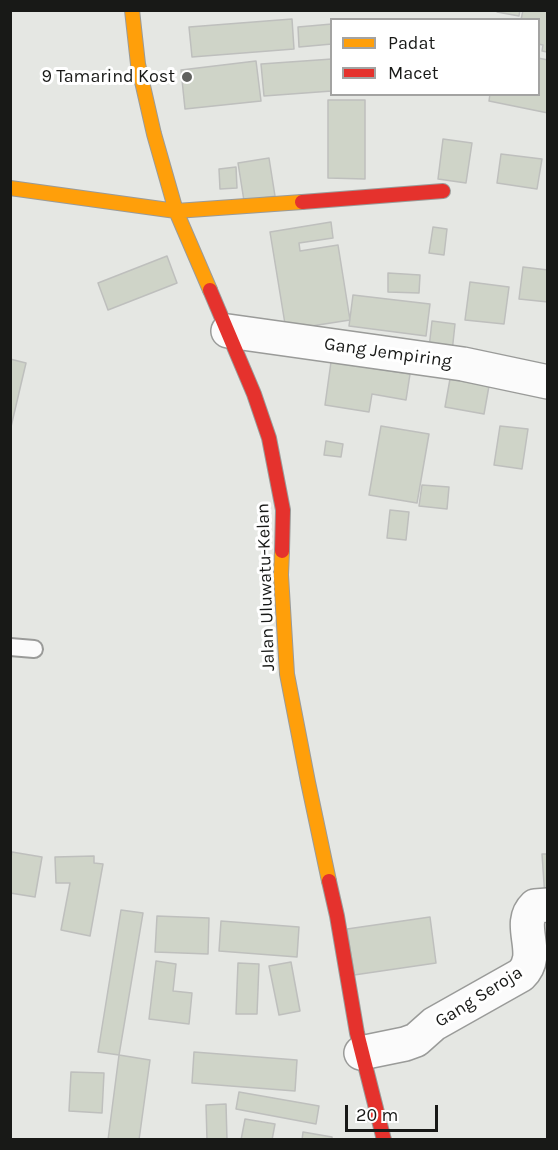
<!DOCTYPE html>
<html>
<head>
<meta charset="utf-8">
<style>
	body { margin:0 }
	#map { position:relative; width:558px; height:1150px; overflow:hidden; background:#e5e7e3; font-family:Karla,sans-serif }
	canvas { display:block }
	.frame { position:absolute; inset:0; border:12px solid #181917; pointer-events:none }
	.legend { position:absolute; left:330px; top:18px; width:210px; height:78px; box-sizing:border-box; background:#fff; border:2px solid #a3a3a2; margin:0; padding:8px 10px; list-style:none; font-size:18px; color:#181917 }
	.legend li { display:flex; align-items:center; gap:12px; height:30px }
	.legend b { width:30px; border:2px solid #a3a3a2 }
	.scale { position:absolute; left:345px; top:1105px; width:93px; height:27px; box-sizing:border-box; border:3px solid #181917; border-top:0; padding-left:8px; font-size:18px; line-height:21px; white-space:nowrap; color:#181917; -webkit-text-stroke:4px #fff; paint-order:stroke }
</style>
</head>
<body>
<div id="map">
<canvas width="558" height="1150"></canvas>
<div class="frame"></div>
<ul class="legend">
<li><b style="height:8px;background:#ff9f0a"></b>Padat</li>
<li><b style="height:8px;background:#e5322d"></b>Macet</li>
</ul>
<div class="scale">20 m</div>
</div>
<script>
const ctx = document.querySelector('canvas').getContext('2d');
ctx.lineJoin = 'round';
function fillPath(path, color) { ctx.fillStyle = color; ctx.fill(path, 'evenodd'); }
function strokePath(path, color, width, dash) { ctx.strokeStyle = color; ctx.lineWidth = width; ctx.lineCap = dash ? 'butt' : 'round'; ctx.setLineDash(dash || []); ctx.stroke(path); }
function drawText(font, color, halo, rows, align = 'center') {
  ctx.font = font + ' Karla,sans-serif'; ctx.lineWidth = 6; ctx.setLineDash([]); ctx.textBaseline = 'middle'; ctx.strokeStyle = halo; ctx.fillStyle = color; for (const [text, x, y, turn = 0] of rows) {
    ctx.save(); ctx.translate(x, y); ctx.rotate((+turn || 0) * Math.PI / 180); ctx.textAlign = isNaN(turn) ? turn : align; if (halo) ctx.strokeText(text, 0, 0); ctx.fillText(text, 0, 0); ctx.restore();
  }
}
const building = new Path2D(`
	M 498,10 L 520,10 L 519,16 L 497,12 Z
	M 523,10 L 548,10 L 548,55 L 547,52 L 542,51 L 543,45 L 538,44 L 538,20 L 521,20 Z
	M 292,19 L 294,49 L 192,57 L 189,27 Z
	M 332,24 L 332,44 L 299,47 L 298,27 Z
	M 538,58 L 548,60 L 548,113 L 489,101 L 490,94 L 538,94 Z
	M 332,59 L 332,91 L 264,96 L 261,64 Z
	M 256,61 L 261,101 L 185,109 L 181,70 Z
	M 328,100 L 365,100 L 365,179 L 328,178 Z
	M 443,139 L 472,143 L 466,183 L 438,179 Z
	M 501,154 L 542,159 L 537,189 L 497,183 Z
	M 269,158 L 275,196 L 244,201 L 238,163 Z
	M 236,167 L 237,188 L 220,189 L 219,169 Z
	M 331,222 L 333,238 L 299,243 L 300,251 L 338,245 L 350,320 L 286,330 L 270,232 Z
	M 433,227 L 447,229 L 444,255 L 429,253 Z
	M 167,256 L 177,283 L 108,310 L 98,283 Z
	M 523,267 L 548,270 L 548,302 L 519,299 Z
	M 388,273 L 420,275 L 419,293 L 388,292 Z
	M 470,282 L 509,287 L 504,324 L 465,320 Z
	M 353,295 L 430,304 L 426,336 L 349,326 Z
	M 432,321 L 455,324 L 452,352 L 429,348 Z
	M 10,359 L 26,363 L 10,431 Z
	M 331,362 L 410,374 L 406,400 L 372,394 L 369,412 L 325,405 Z
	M 450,379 L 489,386 L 484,414 L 445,407 Z
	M 381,426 L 429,434 L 417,503 L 369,495 Z
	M 500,426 L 528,429 L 522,469 L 494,465 Z
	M 326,441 L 343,444 L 341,457 L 324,455 Z
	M 422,485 L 449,487 L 447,509 L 419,506 Z
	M 390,510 L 409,512 L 406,540 L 387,538 Z
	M 12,852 L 42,857 L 35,897 L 10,893 L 10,862 Z
	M 542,854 L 548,854 L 548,898 L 545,898 Z
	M 94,856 L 94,863 L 103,864 L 90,936 L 61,930 L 70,883 L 56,883 L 55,857 Z
	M 121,910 L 143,913 L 119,1055 L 98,1052 Z
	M 157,916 L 209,918 L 208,954 L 155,952 Z
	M 430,917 L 436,963 L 354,975 L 347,929 Z
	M 221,921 L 299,927 L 297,957 L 219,951 Z
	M 543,934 L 548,934 L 548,971 Z
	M 156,961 L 176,964 L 173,991 L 192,993 L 189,1024 L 149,1019 Z
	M 291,962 L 300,1011 L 279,1015 L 269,966 Z
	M 238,963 L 259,964 L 257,1014 L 236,1014 Z
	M 194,1052 L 297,1060 L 295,1091 L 192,1083 Z
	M 119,1055 L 150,1060 L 139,1140 L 108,1140 Z
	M 71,1072 L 104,1073 L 102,1113 L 69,1111 Z
	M 239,1092 L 319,1106 L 316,1124 L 236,1109 Z
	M 226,1104 L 227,1140 L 207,1140 L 206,1105 Z
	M 245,1119 L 275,1124 L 272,1140 L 241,1140 Z
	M 303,1132 L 332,1137 L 332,1140 L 302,1140 Z`);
fillPath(building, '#cfd4c8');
strokePath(building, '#bebfbd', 1.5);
const lane = new Path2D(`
	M 10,647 L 34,649`);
const street = new Path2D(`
	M 228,331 L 463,364 L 548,382
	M 361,1053 L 405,1044 L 416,1040 L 434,1024 L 521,975 C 543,954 515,925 535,906 L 548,905`);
const slow = new Path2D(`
	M 132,10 L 138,64 L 154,134 L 176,211 L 210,290
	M 10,188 L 176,211 L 302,202
	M 282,551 L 281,575 L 287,674 L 308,782 L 329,881`);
const jam = new Path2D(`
	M 302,202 L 443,191
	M 210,290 L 254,394 L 269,438 L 283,510 L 282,551
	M 329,881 L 337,916 L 357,1033 L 384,1140`);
strokePath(lane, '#9a9b99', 20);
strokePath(street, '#9a9b99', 36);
strokePath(slow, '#9a9b99', 16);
strokePath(jam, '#9a9b99', 16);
strokePath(lane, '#fbfbfb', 16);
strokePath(street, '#fbfbfb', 33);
strokePath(slow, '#ff9f0a', 14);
strokePath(jam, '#e5322d', 14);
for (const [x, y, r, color] of [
	[187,77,6,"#60615e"]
]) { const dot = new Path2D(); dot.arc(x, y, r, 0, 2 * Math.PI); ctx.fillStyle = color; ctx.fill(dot); strokePath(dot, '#fff', 2); }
drawText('18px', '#181917', '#fff', [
	["9 Tamarind Kost",175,77]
], 'right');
drawText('18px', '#181917', '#fff', [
	["Gang Jempiring",388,353,8],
	["Jalan Uluwatu-Kelan",266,587,-92],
	["Gang Seroja",479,997,-32]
]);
</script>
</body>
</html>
